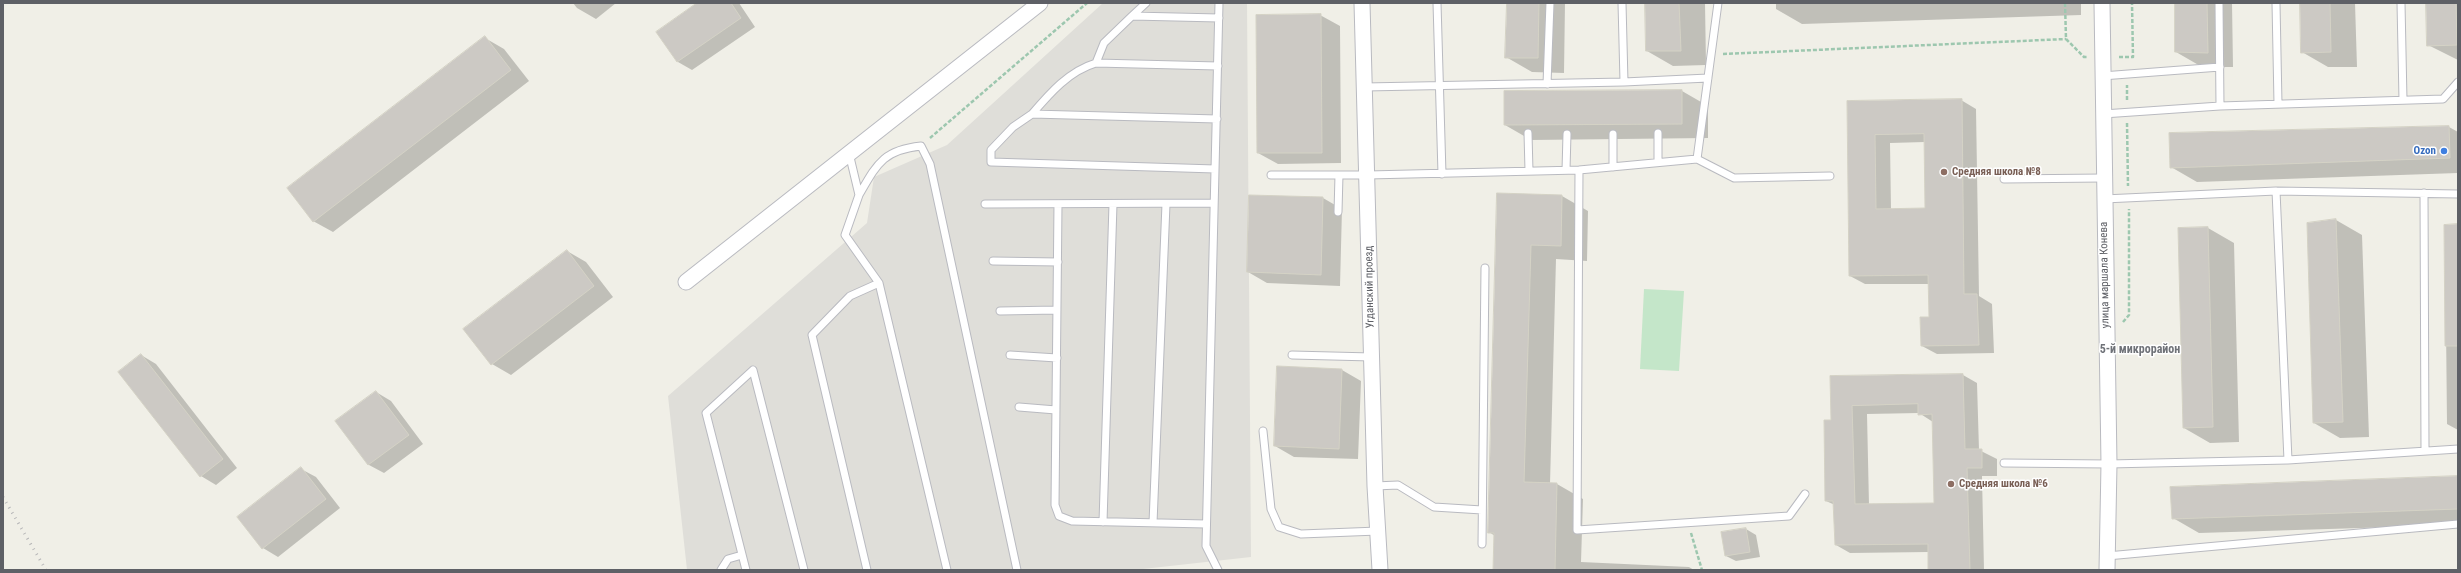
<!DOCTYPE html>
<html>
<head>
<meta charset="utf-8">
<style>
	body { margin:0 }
	#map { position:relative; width:2461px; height:573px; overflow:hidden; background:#f0efe7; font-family:"Roboto Condensed",sans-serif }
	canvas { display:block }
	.frame { position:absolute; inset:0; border:4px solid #5e6066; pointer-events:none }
</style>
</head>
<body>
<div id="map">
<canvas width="2461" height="573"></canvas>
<div class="frame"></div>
</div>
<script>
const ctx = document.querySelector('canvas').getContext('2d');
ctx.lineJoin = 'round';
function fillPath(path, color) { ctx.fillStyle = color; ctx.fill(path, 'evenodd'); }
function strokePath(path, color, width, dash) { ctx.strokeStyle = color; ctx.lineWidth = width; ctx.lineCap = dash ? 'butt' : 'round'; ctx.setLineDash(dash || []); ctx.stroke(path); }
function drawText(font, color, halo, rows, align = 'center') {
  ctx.font = font + ' "Roboto Condensed",sans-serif'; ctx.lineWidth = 3; ctx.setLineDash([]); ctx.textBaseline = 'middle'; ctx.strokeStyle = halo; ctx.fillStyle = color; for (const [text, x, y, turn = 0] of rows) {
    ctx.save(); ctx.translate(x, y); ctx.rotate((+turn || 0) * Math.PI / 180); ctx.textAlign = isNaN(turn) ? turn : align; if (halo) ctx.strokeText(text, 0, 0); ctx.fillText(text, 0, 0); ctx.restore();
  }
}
fillPath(new Path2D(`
	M 1103,3 L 1247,3 L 1251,557 L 1134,570 L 687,570 L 668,396 L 867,223 L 874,177 L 947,145 Z`), '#dfded9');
fillPath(new Path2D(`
	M 1644,289 L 1684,291 L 1679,371 L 1640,369 Z`), '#c4e6c9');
fillPath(new Path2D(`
	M 573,3 L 616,3 L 596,19 L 577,8 Z
	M 699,3 L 739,3 L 755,27 L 692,70 L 678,62 L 657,32 Z
	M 1508,3 L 1565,3 L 1564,73 L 1532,72 L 1506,57 Z
	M 1646,3 L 1705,3 L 1706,65 L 1673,66 L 1647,51 Z
	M 1776,3 L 2081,3 L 2081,15 L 1802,24 L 1776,9 Z
	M 2176,3 L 2232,3 L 2233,67 L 2202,67 L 2176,52 Z
	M 2301,3 L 2355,3 L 2357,67 L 2328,67 L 2302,52 Z
	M 2427,3 L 2458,3 L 2458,60 L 2428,45 Z
	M 1320,15 L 1340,26 L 1341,163 L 1278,164 L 1258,153 Z
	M 485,38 L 504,49 L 529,81 L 333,232 L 313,221 Z
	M 1682,91 L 1708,106 L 1708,138 L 1531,140 L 1505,125 Z
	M 1961,100 L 1976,109 L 1979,296 L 1992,304 L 1994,353 L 1937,354 L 1922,346 L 1930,318 L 1929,284 L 1865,284 L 1850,276 L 1848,102 ZM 1925,142 L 1926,209 L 1891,210 L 1890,143 Z
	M 2449,127 L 2458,132 L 2458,173 L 2197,182 L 2171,167 L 2170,134 Z
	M 1498,194 L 1562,196 L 1588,211 L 1587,261 L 1556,259 L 1550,484 L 1557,484 L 1583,499 L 1581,562 L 1689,567 L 1694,570 L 1494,570 L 1495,536 L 1489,532 Z
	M 1250,196 L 1323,198 L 1342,209 L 1340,286 L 1267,283 L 1248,272 Z
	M 2336,220 L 2362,235 L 2369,437 L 2340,438 L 2314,423 Z
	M 2458,225 L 2458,430 L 2447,424 L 2445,226 Z
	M 2208,228 L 2234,243 L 2239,442 L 2210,443 L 2184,428 L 2179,229 Z
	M 567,251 L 586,262 L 613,297 L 511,375 L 492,364 Z
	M 141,355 L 156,364 L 237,468 L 216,485 L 201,476 L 119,372 Z
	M 1342,370 L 1361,381 L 1358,459 L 1294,457 L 1275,446 Z
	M 1963,375 L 1977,383 L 1979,450 L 1997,459 L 1997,476 L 1982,476 L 1984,570 L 1929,570 L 1929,552 L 1850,553 L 1836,545 L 1835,505 L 1826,501 L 1832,421 L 1831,377 ZM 1919,413 L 1933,422 L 1935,504 L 1869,505 L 1867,414 Z
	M 376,392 L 391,401 L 423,444 L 384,473 L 369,465 L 337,421 Z
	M 301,469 L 316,477 L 340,508 L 278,557 L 263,548 Z
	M 2458,477 L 2458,525 L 2199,533 L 2173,518 Z
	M 1746,529 L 1756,535 L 1760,557 L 1736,561 L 1726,556 Z`), '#0003');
const building = new Path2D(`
	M 697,3 L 731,3 L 741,18 L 677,62 L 656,32 Z
	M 1507,3 L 1539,3 L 1538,58 L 1505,58 Z
	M 1645,3 L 1679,3 L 1681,51 L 1646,51 Z
	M 2175,3 L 2207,3 L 2208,53 L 2175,52 Z
	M 2300,3 L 2330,3 L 2331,52 L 2301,53 Z
	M 2426,3 L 2456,3 L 2457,45 L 2427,46 Z
	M 1321,14 L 1322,153 L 1257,153 L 1256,15 Z
	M 485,36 L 511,70 L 313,222 L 287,188 Z
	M 1682,90 L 1682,124 L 1504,125 L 1504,91 Z
	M 1962,99 L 1964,294 L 1977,294 L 1979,345 L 1921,346 L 1920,317 L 1929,317 L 1928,275 L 1849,276 L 1847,101 ZM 1924,134 L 1925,208 L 1876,209 L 1875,135 Z
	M 2449,126 L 2450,158 L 2170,168 L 2169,133 Z
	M 1497,193 L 1562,195 L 1561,246 L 1531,245 L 1524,482 L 1557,483 L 1555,570 L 1493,570 L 1494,533 L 1488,533 Z
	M 1249,195 L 1323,197 L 1321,275 L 1247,272 Z
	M 2336,219 L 2343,422 L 2313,423 L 2307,223 Z
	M 2458,224 L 2458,346 L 2445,346 L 2444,225 Z
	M 2208,227 L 2213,427 L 2183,428 L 2178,228 Z
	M 567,250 L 594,286 L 491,365 L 463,329 Z
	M 141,354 L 223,459 L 200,477 L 118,372 Z
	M 1277,366 L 1342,369 L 1339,449 L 1274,446 Z
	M 1963,374 L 1965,449 L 1982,449 L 1982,468 L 1967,468 L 1970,570 L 1928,570 L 1928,544 L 1835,545 L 1833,501 L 1825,501 L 1824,420 L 1831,420 L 1830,376 ZM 1918,404 L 1918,415 L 1932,414 L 1934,503 L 1855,504 L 1852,406 Z
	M 376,391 L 409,435 L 368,465 L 335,421 Z
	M 301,467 L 326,499 L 262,549 L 237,517 Z
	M 2458,476 L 2458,509 L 2172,519 L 2170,487 Z
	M 1746,528 L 1750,552 L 1725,556 L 1721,532 Z`);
fillPath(building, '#ccc9c4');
strokePath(building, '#d4d2c5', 1);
const lane = new Path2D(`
	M 1437,3 L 1442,174
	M 1622,3 L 1624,82
	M 2219,3 L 2220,106
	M 2276,3 L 2278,104
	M 2401,3 L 2403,100
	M 1132,16 L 1146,3
	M 1096,63 L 1104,43 L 1132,16 L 1219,18
	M 2102,76 L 2220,67
	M 1547,84 L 1550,3
	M 1365,87 L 1624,82 L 1708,78
	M 1032,114 C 1050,93 1069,71 1096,63 L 1218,66
	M 2103,114 L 2220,106 L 2443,99 L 2458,82
	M 1528,133 L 1529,171
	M 1658,133 L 1658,162
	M 1613,134 L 1613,167
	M 849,153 L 859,195 L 845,235 L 879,283 L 947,570
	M 1697,159 L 1734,178 L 1830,176
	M 1215,169 L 991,162 L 991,150 L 1013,127 L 1032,114 L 1217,119
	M 1566,170 L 1567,134
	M 1579,170 L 1577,530 L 1789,516 L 1805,494
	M 1271,175 L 1368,175 L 1579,170 L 1697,159 L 1718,3
	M 2004,179 L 2103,178
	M 2276,191 L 2288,460
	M 2424,193 L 2425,451
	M 859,195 C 877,164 883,150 921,146 L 930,164 L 1017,570
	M 2104,199 L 2276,191 L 2458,194
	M 985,204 L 1214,203
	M 1058,204 L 1055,505 L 1059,516 L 1072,521 L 1206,524
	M 1338,212 L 1339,175
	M 993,261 L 1058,262
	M 1000,311 L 1057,310
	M 1010,355 L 1057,358
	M 1292,355 L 1372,357
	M 1019,407 L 1056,410
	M 1263,431 L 1271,509 L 1279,527 L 1301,534 L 1378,531
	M 2004,463 L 2109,464 L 2288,460 L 2458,449
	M 1375,486 L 1398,485 L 1434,507 L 1482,510
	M 1103,522 L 1113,204
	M 1153,523 L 1166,204
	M 1482,544 L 1485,268
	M 2107,556 L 2458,524
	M 721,570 L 728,559 L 742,555
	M 746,570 L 706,413 L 753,370 L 804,570
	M 867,570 L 812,335 L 850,296 L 879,283
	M 1218,570 L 1206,546 L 1219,3`);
const street = new Path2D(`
	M 1362,3 L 1375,486 L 1380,570
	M 2102,3 L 2109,464 L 2107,570
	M 686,282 L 1040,3`);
strokePath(lane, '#b9bac0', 9);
strokePath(street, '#b9bac0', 17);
strokePath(new Path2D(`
	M 2065,3 L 2066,39 L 2084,57 L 2088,57
	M 1723,54 L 2066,39
	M 2119,57 L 2133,57 L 2132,3
	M 2127,100 L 2127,85
	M 2127,123 L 2128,186
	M 930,138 L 1087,3
	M 2123,322 L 2129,315 L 2129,209
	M 1691,533 L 1702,570`), '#9dc7af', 2.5, [4, 2]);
strokePath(lane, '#fff', 7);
strokePath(street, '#fff', 15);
strokePath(new Path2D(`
	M 3,497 L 46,570`), '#b7b7b8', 3, [1, 5]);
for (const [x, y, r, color] of [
	[2444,151,4,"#3f7fe0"],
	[1944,172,4,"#8d6e63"],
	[1951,484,4,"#8d6e63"]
]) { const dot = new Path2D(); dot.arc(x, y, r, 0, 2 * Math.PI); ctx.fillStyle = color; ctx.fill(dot); strokePath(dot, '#fff', 1.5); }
drawText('bold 11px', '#366cbe', '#fff', [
	["Ozon",2436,151]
], 'right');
drawText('bold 11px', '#785e54', '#fff', [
	["Средняя школа №8",1952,172],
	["Средняя школа №6",1959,484]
], 'left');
drawText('11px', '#5e6066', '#fff', [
	["улица маршала Конева",2105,275,-91],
	["Угданский проезд",1370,287,-91]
]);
drawText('bold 12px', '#6f7278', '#fff', [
	["5-й микрорайон",2140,350]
]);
</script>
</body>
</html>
